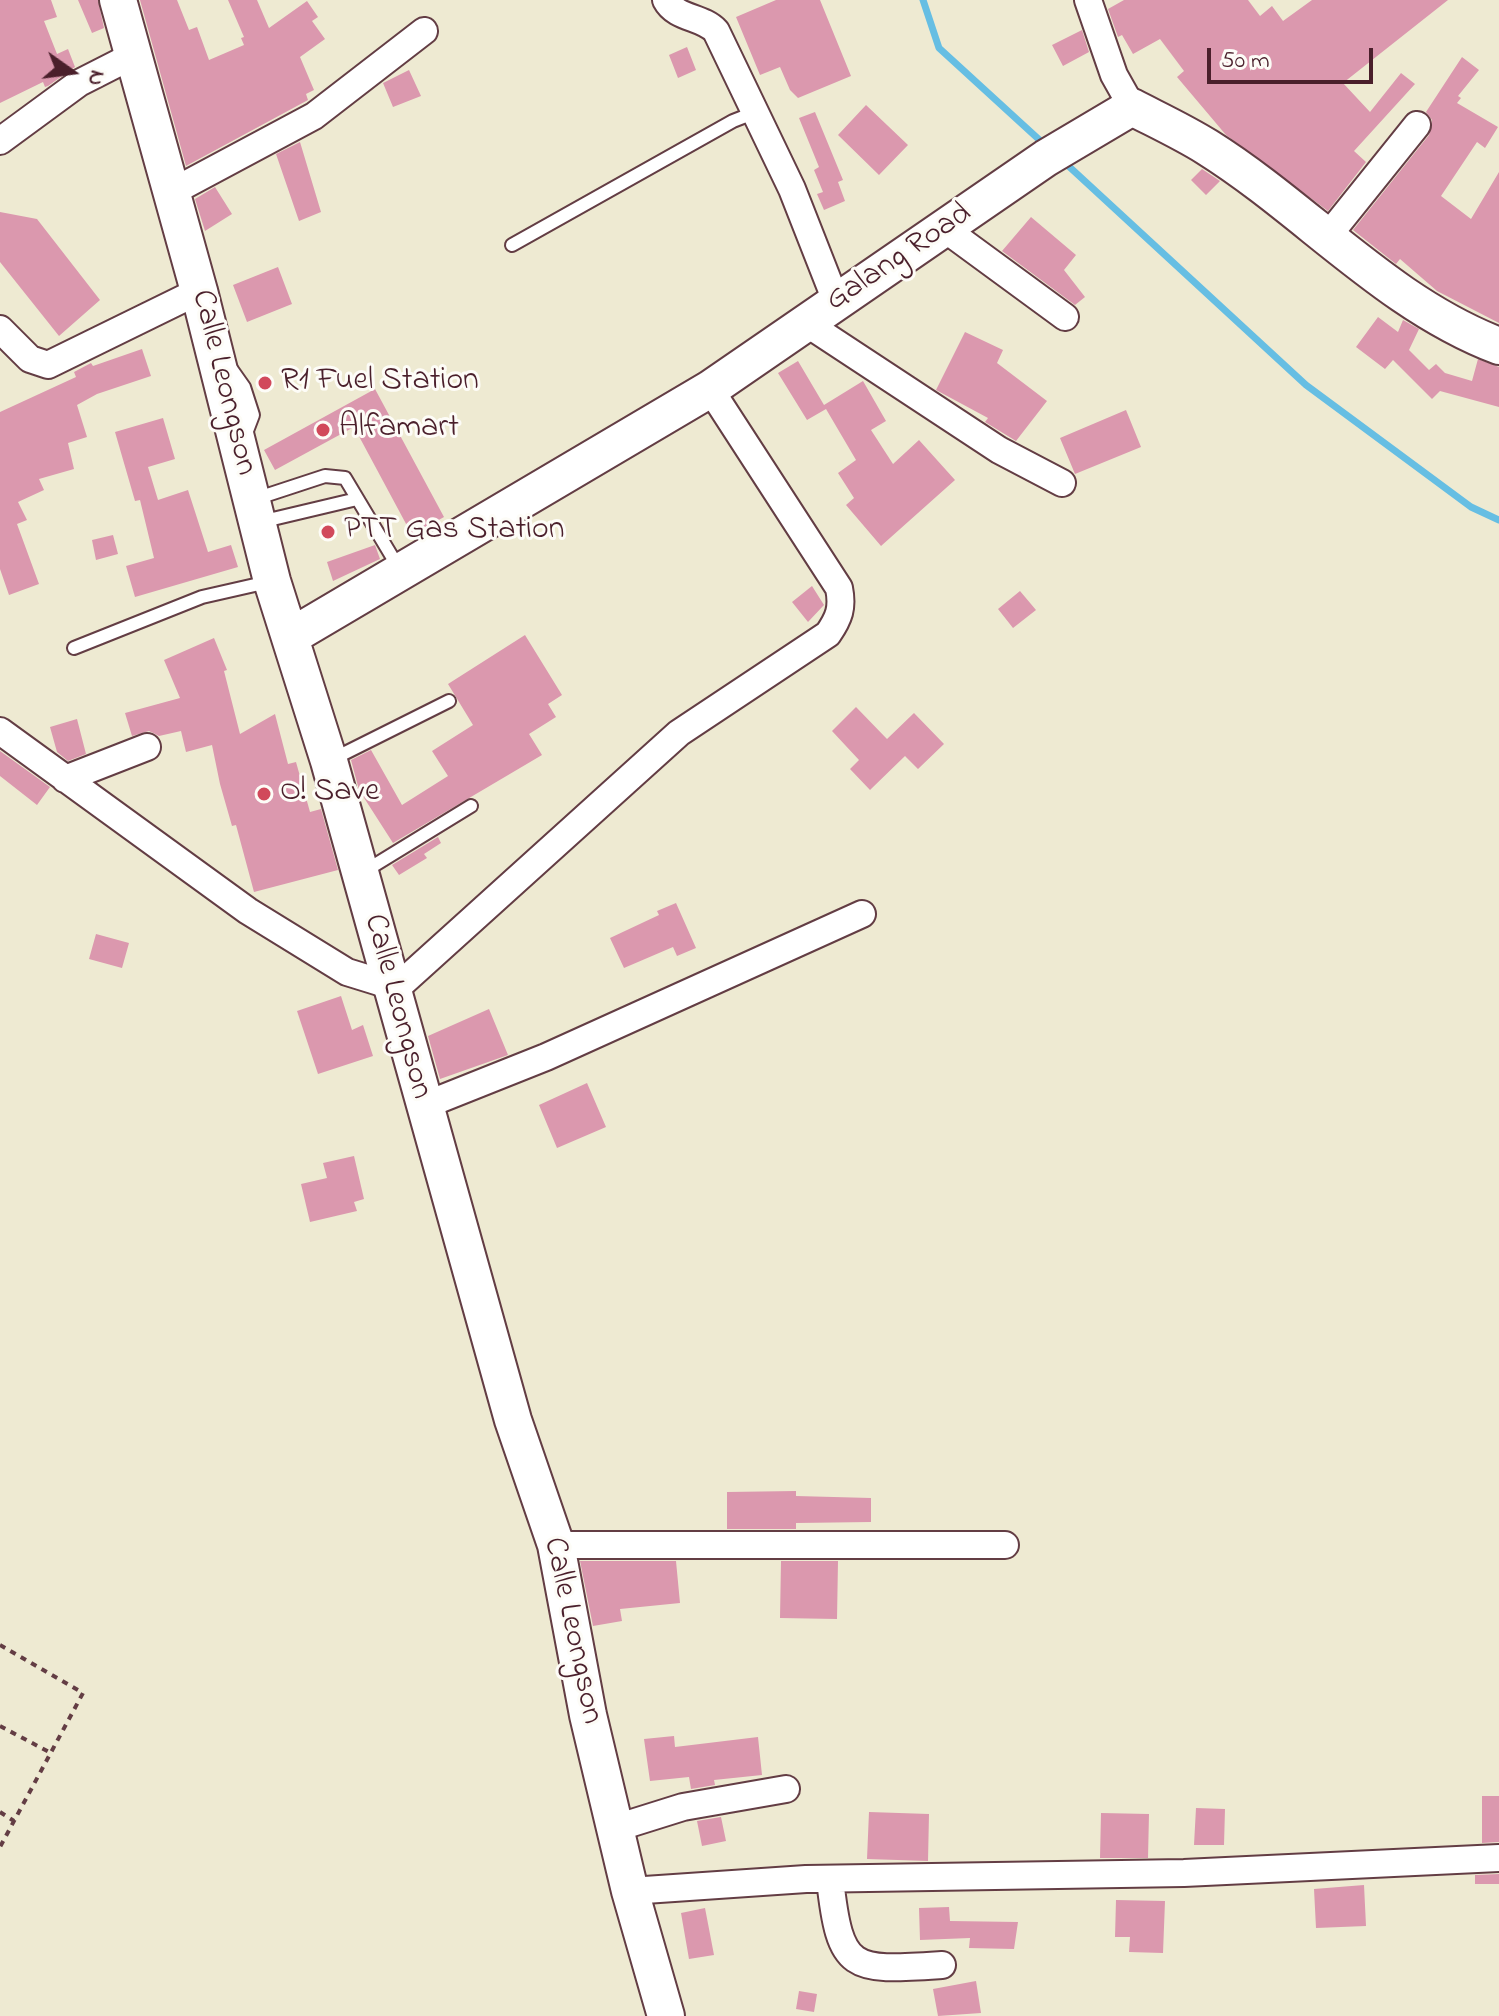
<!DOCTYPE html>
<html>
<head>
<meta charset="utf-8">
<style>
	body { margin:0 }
	#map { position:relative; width:1499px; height:2016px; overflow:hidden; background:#eeead2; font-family:"Indie Flower",sans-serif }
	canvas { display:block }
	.north { position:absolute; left:32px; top:32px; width:80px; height:80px; -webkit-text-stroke:6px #fdfcf7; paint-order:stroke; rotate:104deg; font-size:22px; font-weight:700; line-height:32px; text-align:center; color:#4a1f2b }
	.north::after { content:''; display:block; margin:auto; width:28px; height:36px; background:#4a1f2b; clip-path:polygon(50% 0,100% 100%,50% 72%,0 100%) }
	.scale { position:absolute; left:1207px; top:48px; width:166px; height:36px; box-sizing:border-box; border:4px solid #4a1f2b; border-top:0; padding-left:10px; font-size:24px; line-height:28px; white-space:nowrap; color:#4a1f2b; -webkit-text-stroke:6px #fdfcf7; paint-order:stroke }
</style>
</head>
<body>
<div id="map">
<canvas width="1499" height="2016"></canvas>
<div class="north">N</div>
<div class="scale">50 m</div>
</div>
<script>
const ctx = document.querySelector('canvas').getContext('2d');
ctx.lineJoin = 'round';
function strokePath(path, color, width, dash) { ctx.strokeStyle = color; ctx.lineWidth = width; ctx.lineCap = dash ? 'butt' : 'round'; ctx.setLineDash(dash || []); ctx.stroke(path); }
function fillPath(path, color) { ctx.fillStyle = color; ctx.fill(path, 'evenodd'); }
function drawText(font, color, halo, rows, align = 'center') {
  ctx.font = font + ' "Indie Flower",sans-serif'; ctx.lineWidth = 6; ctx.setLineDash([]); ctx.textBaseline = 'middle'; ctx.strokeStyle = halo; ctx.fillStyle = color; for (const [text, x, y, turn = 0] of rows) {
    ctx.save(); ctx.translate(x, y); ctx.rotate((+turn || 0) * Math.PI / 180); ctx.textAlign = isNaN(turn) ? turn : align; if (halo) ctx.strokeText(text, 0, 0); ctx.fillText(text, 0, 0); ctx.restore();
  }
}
strokePath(new Path2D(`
	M 923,0 L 939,48 L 1045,145
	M 1063,161 L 1306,385 L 1471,507 L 1499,520`), '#66bee3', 7);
fillPath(new Path2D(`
	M 0,0 L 51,0 L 57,17 L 44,21 L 57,54 L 68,49 L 75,67 L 48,86 L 45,87 L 43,82 L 0,103 Z
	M 78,0 L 98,0 L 104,28 L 92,33 Z
	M 140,0 L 177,0 L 189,30 L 197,27 L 209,60 L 244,45 L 241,38 L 244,37 L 228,0 L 257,0 L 269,28 L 307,1 L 318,17 L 312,21 L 325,39 L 300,57 L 314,90 L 306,94 L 308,100 L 186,166 Z
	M 776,0 L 820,0 L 851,76 L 798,98 L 790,90 L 780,67 L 760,75 L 736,17 Z
	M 1124,0 L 1248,0 L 1260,16 L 1272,6 L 1283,21 L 1312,0 L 1448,0 L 1343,83 L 1370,112 L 1401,73 L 1415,84 L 1354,151 L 1366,162 L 1328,211 L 1226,135 L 1177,77 L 1184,71 L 1160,39 L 1133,54 L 1122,35 L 1118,37 L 1108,9 Z
	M 1082,30 L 1089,52 L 1063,66 L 1052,45 Z
	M 687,47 L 696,70 L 678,78 L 669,55 Z
	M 1462,57 L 1479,70 L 1458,96 L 1461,98 L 1457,103 L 1498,127 L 1485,148 L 1477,142 L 1441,196 L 1471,219 L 1499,172 L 1499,323 L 1437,291 L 1400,259 L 1396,264 L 1353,230 L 1429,135 L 1432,120 L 1426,112 Z
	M 409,70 L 421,96 L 393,107 L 383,83 Z
	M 866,105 L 908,145 L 879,175 L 838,135 Z
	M 815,112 L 843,180 L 838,182 L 845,201 L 824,210 L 817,194 L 823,192 L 814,170 L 819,167 L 799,118 Z
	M 300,142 L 321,212 L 299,221 L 276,154 Z
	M 1202,169 L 1220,181 L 1206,195 L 1191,180 Z
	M 215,187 L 232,214 L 205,231 L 195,199 Z
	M 0,212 L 37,219 L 100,300 L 59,336 L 0,262 Z
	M 1031,217 L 1076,255 L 1064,270 L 1085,297 L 1075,305 L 1002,251 Z
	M 278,267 L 292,304 L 247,322 L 233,285 Z
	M 1378,317 L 1398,332 L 1403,320 L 1419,329 L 1409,350 L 1429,370 L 1436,364 L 1445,373 L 1472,381 L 1478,359 L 1499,367 L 1499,407 L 1440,391 L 1432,399 L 1393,360 L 1385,369 L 1356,347 Z
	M 965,332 L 1003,350 L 997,363 L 1047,401 L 1016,441 L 985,422 L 988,418 L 936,390 Z
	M 142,349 L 151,376 L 97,394 L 77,405 L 87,437 L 68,443 L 74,469 L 39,479 L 44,490 L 18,502 L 27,520 L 17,524 L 39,584 L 9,595 L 0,569 L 0,412 L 76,377 L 74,372 L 91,363 L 93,366 Z
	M 798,361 L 824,405 L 863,381 L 886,421 L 871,430 L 893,464 L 919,440 L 955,480 L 881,546 L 846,505 L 854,498 L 838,473 L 856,460 L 826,409 L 807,420 L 778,373 Z
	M 375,389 L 444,517 L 412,535 L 354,427 L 275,470 L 264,450 Z
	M 1126,410 L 1141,447 L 1075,474 L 1060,438 Z
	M 163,418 L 175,459 L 148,467 L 158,500 L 188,490 L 208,552 L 231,545 L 238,567 L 135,597 L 126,566 L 154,558 L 140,500 L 135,501 L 115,432 Z
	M 113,535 L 118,554 L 96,560 L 92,540 Z
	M 375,545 L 380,559 L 333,581 L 327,562 Z
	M 812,586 L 824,605 L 808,622 L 792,602 Z
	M 1020,591 L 1036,610 L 1013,628 L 998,609 Z
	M 525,635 L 562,695 L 548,704 L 556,717 L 529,734 L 542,755 L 393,843 L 359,790 L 351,760 L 371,750 L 402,805 L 448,776 L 432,751 L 473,725 L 448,684 Z
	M 214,638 L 227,670 L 224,671 L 240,734 L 275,714 L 288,764 L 296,762 L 310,812 L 321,809 L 338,870 L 254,892 L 236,825 L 232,826 L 220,784 L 212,745 L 186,752 L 181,731 L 159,736 L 149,731 L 132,736 L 125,713 L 180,698 L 164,660 Z
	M 856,707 L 887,739 L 914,713 L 944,744 L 918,769 L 905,756 L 870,790 L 850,769 L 859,760 L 832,731 Z
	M 77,719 L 86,754 L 68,761 L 57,752 L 50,727 Z
	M 0,751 L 50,787 L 37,805 L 0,776 Z
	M 438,837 L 441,843 L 424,854 L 427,858 L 399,875 L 392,865 Z
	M 676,903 L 696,948 L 677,956 L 673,947 L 624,968 L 610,938 L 659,915 L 657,911 Z
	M 96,934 L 129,943 L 122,968 L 89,959 Z
	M 341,996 L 352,1030 L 363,1025 L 373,1056 L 318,1074 L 297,1011 Z
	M 489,1009 L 508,1055 L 440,1079 L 428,1036 Z
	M 587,1083 L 606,1127 L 557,1148 L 539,1105 Z
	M 354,1156 L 364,1199 L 354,1202 L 357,1211 L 310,1222 L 301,1184 L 327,1178 L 323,1163 Z
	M 796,1491 L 796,1496 L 871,1498 L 871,1522 L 796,1523 L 796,1529 L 727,1529 L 727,1492 Z
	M 580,1561 L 676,1561 L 680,1603 L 620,1609 L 622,1621 L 593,1626 Z
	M 781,1561 L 838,1561 L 837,1619 L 780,1618 Z
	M 674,1736 L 675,1747 L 758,1737 L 762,1775 L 714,1780 L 715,1785 L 691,1789 L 689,1777 L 650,1781 L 644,1739 Z
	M 1482,1796 L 1499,1796 L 1499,1842 L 1482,1843 Z
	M 1196,1808 L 1225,1809 L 1224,1845 L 1194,1845 Z
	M 869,1812 L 929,1814 L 928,1861 L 867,1859 Z
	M 1101,1813 L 1149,1814 L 1148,1858 L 1100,1858 Z
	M 721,1817 L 726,1841 L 702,1846 L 697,1821 Z
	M 1499,1874 L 1499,1884 L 1475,1884 L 1475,1875 Z
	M 1364,1885 L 1366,1926 L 1316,1928 L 1314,1889 Z
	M 1116,1900 L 1165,1901 L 1163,1953 L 1129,1952 L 1130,1937 L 1115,1937 Z
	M 949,1907 L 950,1921 L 1018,1922 L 1014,1949 L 969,1948 L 970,1938 L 920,1940 L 919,1908 Z
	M 705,1908 L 714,1955 L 689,1959 L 681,1913 Z
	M 976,1981 L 981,2013 L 938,2016 L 933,1989 Z
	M 799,1991 L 817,1994 L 814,2012 L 796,2009 Z`), '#db98ae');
const lane = new Path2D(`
	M 512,245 L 733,121 L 756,112
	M 232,370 L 244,387 L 253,415 L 245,436
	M 255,499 L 325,476 L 345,478 L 400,570
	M 260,522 L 357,499
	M 74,648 L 202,597 L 268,582
	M 331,760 L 449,701
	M 365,871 L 471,806`);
const street = new Path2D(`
	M 666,0 C 676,19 702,16 716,31 L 792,189 L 836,301
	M 1088,0 L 1114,75 L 1132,107
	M 0,141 L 79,83 L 134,55
	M 170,193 L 314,116 L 424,31
	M 945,229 L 1065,317
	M 1327,237 L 1417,125
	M 806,323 L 999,450 L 1062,483
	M 0,329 L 30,359 L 48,365 L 199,291
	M 0,731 L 248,911 L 347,972 L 389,985
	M 65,779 L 147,747
	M 391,993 L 679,733 L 828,634 C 839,618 843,608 839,588 L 710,389
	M 423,1106 L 546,1057 L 862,914
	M 556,1545 L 1005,1545
	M 616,1828 L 683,1807 L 786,1789
	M 830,1879 C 840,1973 852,1971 942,1965
	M 630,1891 L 806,1879 L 1184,1873 L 1499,1858`);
const secondary = new Path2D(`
	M 118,0 L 199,291 L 272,581 L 329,761 L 513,1420 L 556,1545 L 588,1715 L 630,1891 L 666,2016
	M 290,637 L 710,389 L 1046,158 L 1132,107 C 1157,120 1183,132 1207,147 C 1306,209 1388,304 1499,346`);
strokePath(lane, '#633d44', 16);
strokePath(street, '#633d44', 30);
strokePath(secondary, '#633d44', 40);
strokePath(new Path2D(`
	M 0,1645 L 83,1693 L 0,1847
	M 0,1726 L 51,1753
	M 0,1812 L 14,1821`), '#633d44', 4, [6, 6]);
strokePath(lane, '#fff', 12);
strokePath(street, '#fff', 26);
strokePath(secondary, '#fff', 36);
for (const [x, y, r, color] of [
	[265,383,8,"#d1495b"],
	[323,430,8,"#d1495b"],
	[328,532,8,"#d1495b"],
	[264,794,8,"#d1495b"]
]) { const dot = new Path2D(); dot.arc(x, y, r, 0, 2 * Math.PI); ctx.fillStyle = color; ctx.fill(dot); strokePath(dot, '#fdfcf7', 3); }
drawText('32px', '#4a1f2b', '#fdfcf7', [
	["Galang Road",900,259,-34],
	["Calle Leongson",222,383,76],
	["Calle Leongson",396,1007,75],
	["Calle Leongson",571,1631,78]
]);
drawText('32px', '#4a1f2b', '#fdfcf7', [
	["R1 Fuel Station",281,383],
	["Alfamart",339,430],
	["PTT Gas Station",344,532],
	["O! Save",280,794]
], 'left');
</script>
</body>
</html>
